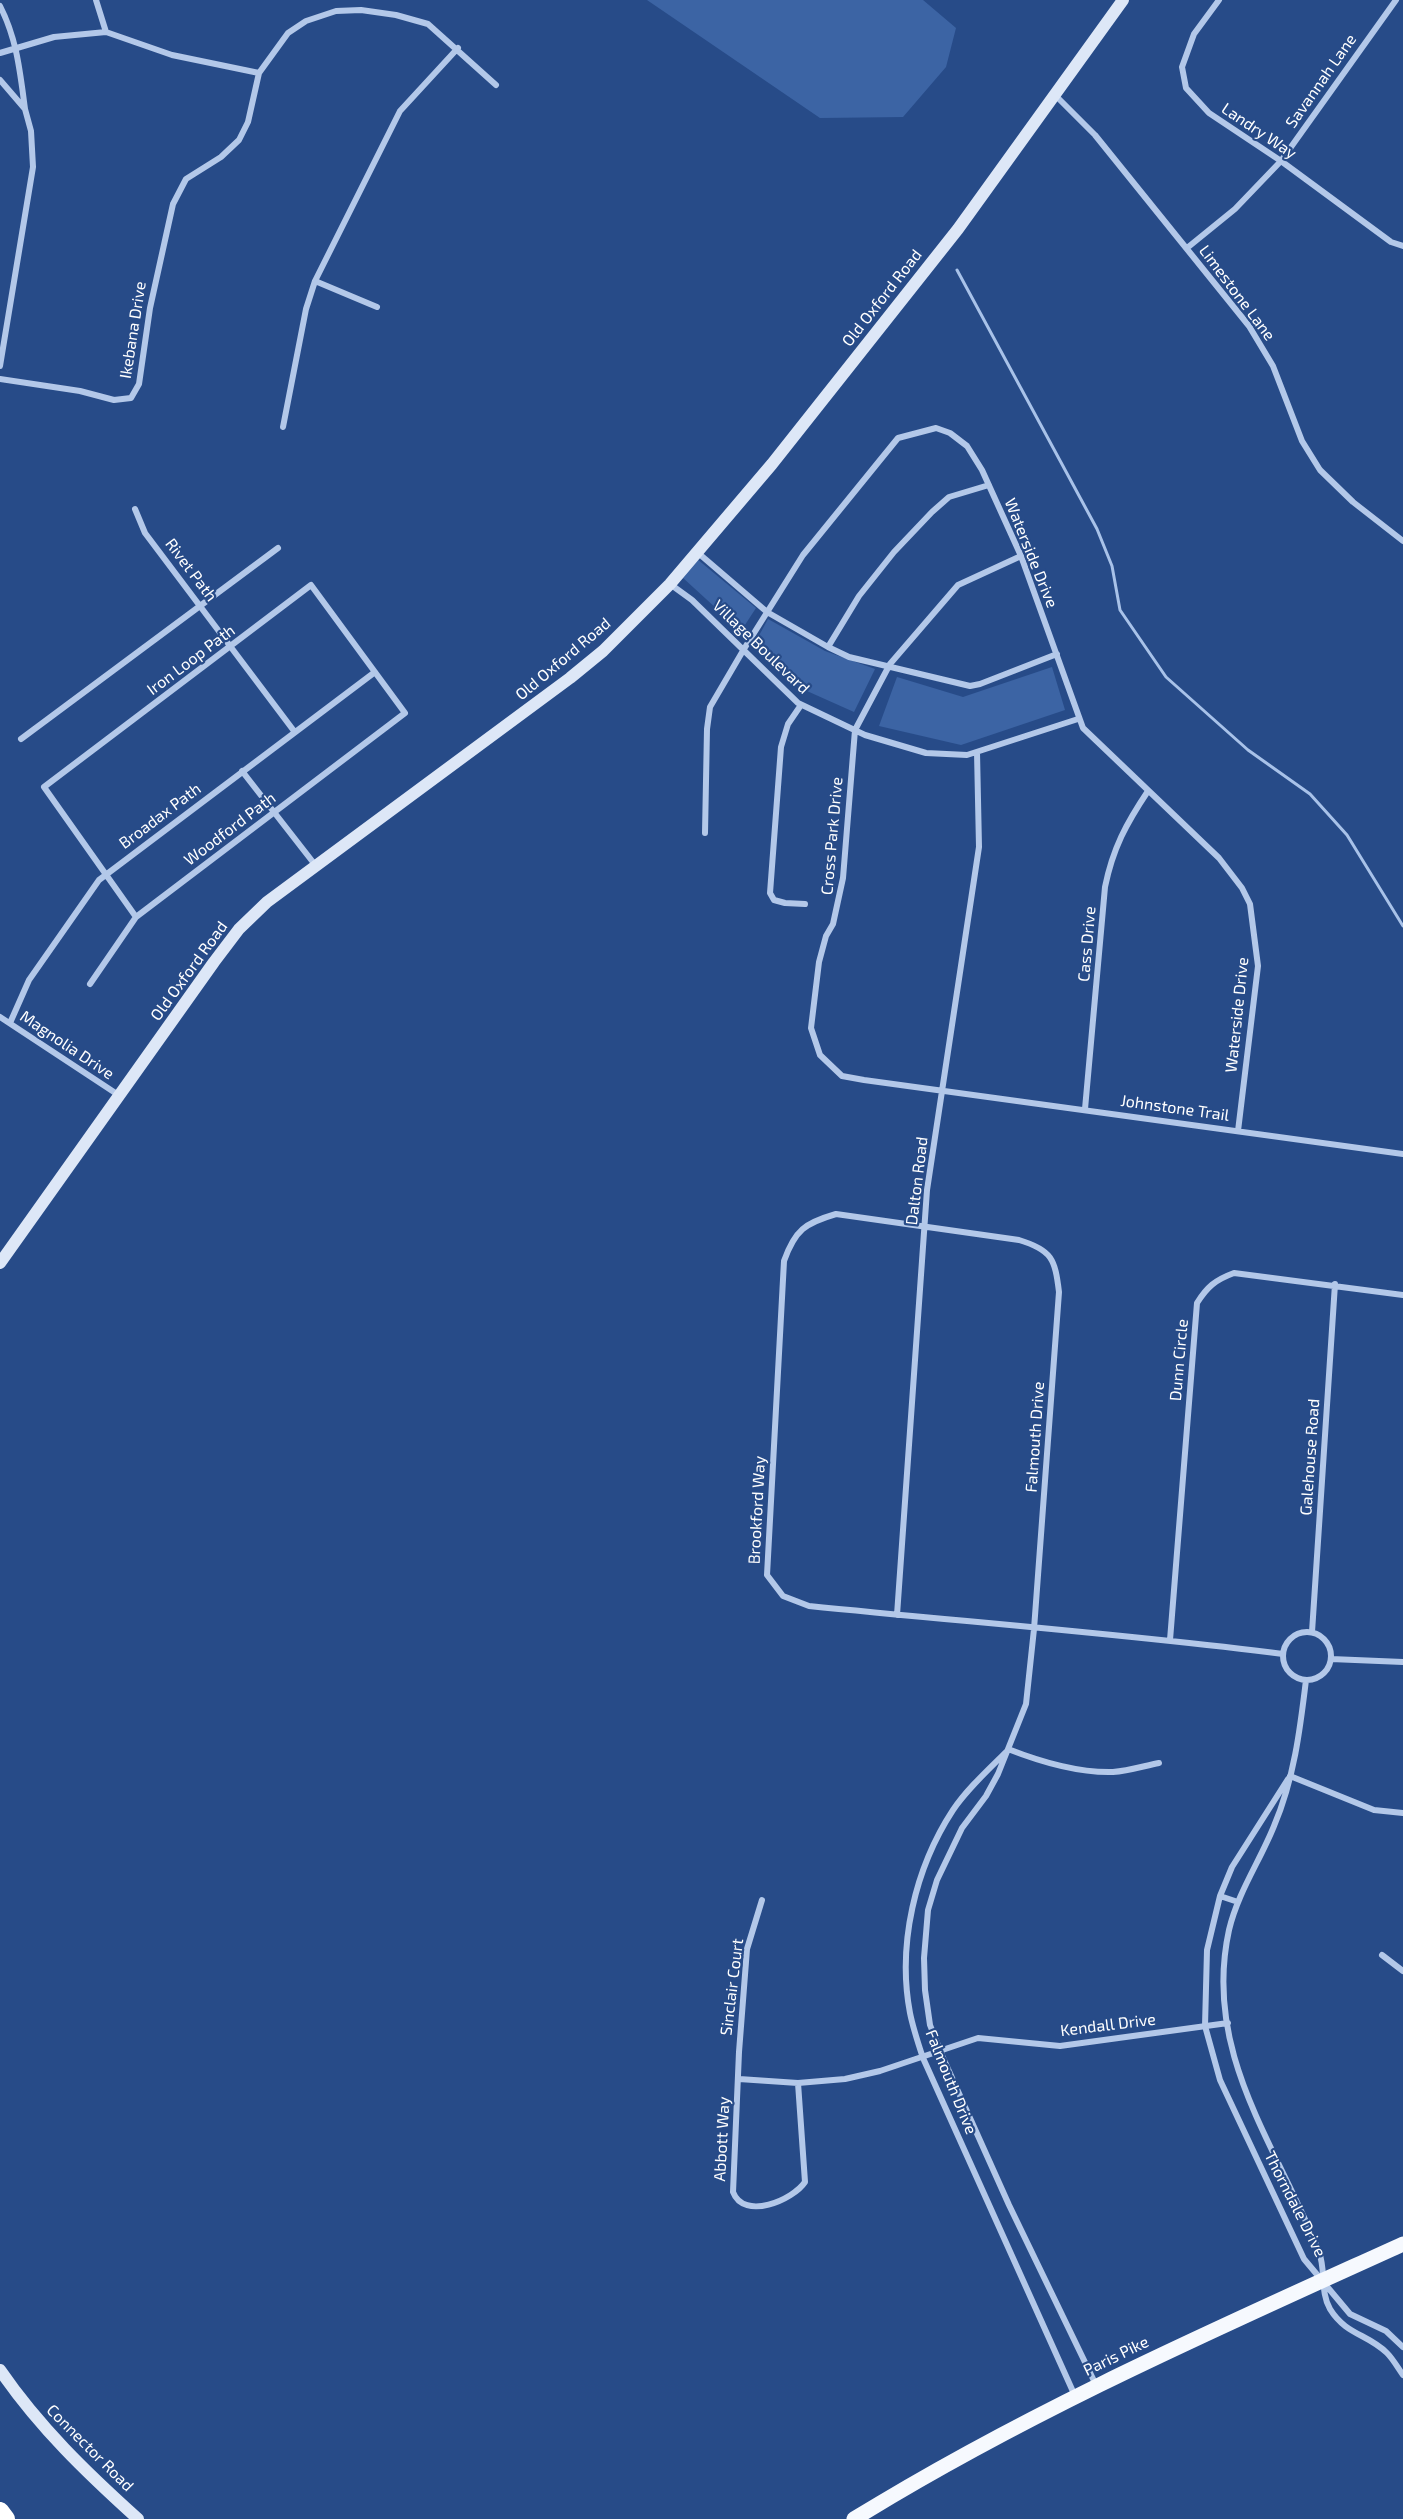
<!DOCTYPE html>
<html>
<head>
<meta charset="utf-8">
<style>
	body { margin:0 }
	canvas { display:block; background:#274b88 }
</style>
</head>
<body>
<canvas width="1403" height="2519"></canvas>
<script>
const ctx = document.querySelector('canvas').getContext('2d');
ctx.lineJoin = 'round';
function fillPath(path, color) { ctx.fillStyle = color; ctx.fill(path, 'evenodd'); }
function strokePath(path, color, width, dash) { ctx.strokeStyle = color; ctx.lineWidth = width; ctx.lineCap = dash ? 'butt' : 'round'; ctx.setLineDash(dash || []); ctx.stroke(path); }
function drawText(font, color, halo, rows, align = 'center') {
  ctx.font = font + ' "Exo 2",sans-serif'; ctx.lineWidth = 4.5; ctx.setLineDash([]); ctx.textBaseline = 'middle'; ctx.strokeStyle = halo; ctx.fillStyle = color; for (const [text, x, y, turn = 0] of rows) {
    ctx.save(); ctx.translate(x, y); ctx.rotate((+turn || 0) * Math.PI / 180); ctx.textAlign = isNaN(turn) ? turn : align; if (halo) ctx.strokeText(text, 0, 0); ctx.fillText(text, 0, 0); ctx.restore();
  }
}
fillPath(new Path2D(`
	M 647,0 L 923,0 L 956,28 L 946,67 L 903,117 L 820,118 Z
	M 697,559 L 756,608 L 741,631 L 682,577 Z
	M 768,619 L 825,651 L 875,669 L 854,712 L 798,687 L 755,643 Z
	M 1052,667 L 1065,710 L 961,745 L 879,726 L 897,677 L 963,697 Z`), '#3c64a4');
strokePath(new Path2D(`
	M 957,270 L 1097,529 L 1112,566 L 1120,610 L 1166,677 L 1248,750 L 1310,794 L 1347,835 L 1403,926`), '#a8c2e9', 3);
strokePath(new Path2D(`
	M 96,0 L 106,32
	M 1219,0 L 1194,34 L 1182,67 L 1186,88 L 1209,113 L 1281,161 L 1391,242 L 1403,246
	M 0,6 C 17,39 20,72 25,109
	M 0,53 L 54,37 L 106,32 L 172,55 L 259,73
	M 0,80 L 25,109 L 31,131 L 33,167 L 0,366
	M 1055,95 L 1095,135 L 1249,326 L 1273,366 L 1302,441 L 1320,470 L 1353,502 L 1403,541
	M 1187,248 L 1235,209 L 1281,161 L 1396,0
	M 315,281 L 377,307
	M 0,379 L 80,391 L 114,400 L 131,398 L 139,384 L 150,308 L 173,204 L 186,179 L 221,157 L 239,140 L 248,122 L 259,73 L 288,33 L 306,21 L 336,11 L 361,10 L 396,15 L 428,24 L 496,85
	M 283,427 L 306,309 L 315,281 L 400,111 L 458,48
	M 135,509 L 145,533 L 294,731
	M 697,552 L 767,612 L 828,647 L 849,657 L 970,686 L 980,684 L 1057,654
	M 1021,556 L 958,585 L 890,664 L 855,730 L 843,878 L 833,924 L 826,936 L 819,962 L 811,1028 L 820,1055 L 842,1076 L 864,1080 L 1403,1154
	M 670,584 L 692,600 L 798,703 L 865,735 L 926,753 L 967,755 L 1078,719
	M 828,647 L 859,596 L 894,552 L 932,512 L 949,497 L 989,485
	M 801,705 L 788,724 L 781,747 L 770,893 L 774,900 L 785,903 L 805,904
	M 21,739 L 278,548
	M 242,771 L 316,866
	M 705,833 L 707,729 L 710,707 L 744,649 L 803,555 L 898,438 L 936,428 L 950,433 L 967,446 L 982,470 L 1021,556 L 1083,728 L 1219,858 L 1242,888 L 1250,904 L 1258,966 L 1238,1131
	M 90,984 L 136,917 L 405,713 L 311,585 L 44,787 L 136,917
	M 0,1017 L 120,1096
	M 10,1023 L 29,980 L 99,880 L 375,672
	M 1085,1109 L 1105,887 C 1113,848 1126,824 1148,791
	M 897,1615 L 927,1190 L 979,847 L 977,752
	M 1312,1632 L 1335,1284
	M1283 1656a24 24 0 1 1 48 0a24 24 0 1 1-48 0Z
	M 1170,1640 L 1197,1303 C 1207,1287 1215,1280 1234,1273 L 1403,1295
	M 1331,1659 L 1403,1662
	M 1306,1680 C 1300,1730 1294,1779 1274,1826 C 1260,1861 1238,1892 1229,1930 C 1202,2053 1277,2145 1319,2252 C 1326,2270 1320,2292 1330,2309 C 1346,2335 1368,2334 1387,2353 C 1393,2359 1398,2368 1403,2375
	M 1008,1749 C 1041,1762 1078,1773 1113,1772 C 1128,1771 1144,1766 1159,1763
	M 1006,1752 C 988,1770 967,1789 953,1810 C 915,1868 897,1945 910,2013 C 913,2028 918,2043 923,2058 L 1075,2396
	M 1290,1776 L 1374,1810 L 1403,1813
	M 1288,1779 L 1232,1867 L 1220,1896 L 1207,1950 L 1205,2026 L 1220,2080 L 1304,2259 L 1350,2314 L 1386,2331 L 1403,2347
	M 1220,1896 L 1238,1902
	M 762,1900 L 747,1949 L 739,2052 L 733,2192 C 744,2221 793,2200 805,2182 L 798,2083
	M 1382,1955 L 1403,1971
	M 739,2079 L 798,2083 L 845,2079 L 880,2071 L 978,2038 L 1060,2046 L 1228,2023
	M 1096,2385 L 1009,2205 L 944,2060 L 930,2025 L 925,1990 L 924,1958 L 928,1910 L 937,1880 L 962,1828 L 986,1796 L 998,1774 L 1026,1704 L 1034,1629 L 1059,1292 C 1055,1259 1052,1250 1019,1240 L 836,1214 C 805,1223 795,1230 784,1261 L 767,1575 L 783,1596 L 809,1606 C 967,1622 1125,1634 1283,1654`), '#b3c8e9', 6);
strokePath(new Path2D(`
	M 0,1263 L 214,962 L 239,929 L 267,902 L 570,678 L 603,651 L 670,584 L 772,464 L 958,229 L 1123,0
	M 0,2370 C 39,2427 87,2473 138,2519`), '#dde7f7', 12);
strokePath(new Path2D(`
	M 854,2519 C 1029,2411 1216,2329 1403,2244`), '#f6f9fe', 15);
strokePath(new Path2D(`
	M 0,2511 L 6,2519`), '#fff', 18);
drawText('16px', '#fff', '#274b88', [
	["Savannah Lane",1321,81,-55],
	["Landry Way",1259,131,34],
	["Limestone Lane",1237,293,53],
	["Old Oxford Road",882,298,-52],
	["Ikebana Drive",133,330,-81],
	["Waterside Drive",1031,553,68],
	["Rivet Path",191,570,53],
	["Village Boulevard",761,647,44],
	["Old Oxford Road",563,659,-40],
	["Iron Loop Path",191,660,-37],
	["Broadax Path",160,816,-37],
	["Woodford Path",230,829,-37],
	["Cross Park Drive",832,836,-85],
	["Cass Drive",1087,944,-85],
	["Old Oxford Road",189,971,-54],
	["Waterside Drive",1237,1015,-84],
	["Magnolia Drive",67,1045,34],
	["Johnstone Trail",1175,1108,8],
	["Dalton Road",917,1181,-83],
	["Dunn Circle",1179,1360,-85],
	["Falmouth Drive",1035,1437,-86],
	["Galehouse Road",1310,1457,-86],
	["Brookford Way",757,1510,-87],
	["Sinclair Court",732,1987,-83],
	["Kendall Drive",1108,2025,-7],
	["Falmouth Drive",951,2082,68],
	["Abbott Way",722,2139,-87],
	["Thorndale Drive",1295,2204,63],
	["Paris Pike",1116,2356,-26],
	["Connector Road",90,2448,45]
]);
</script>
</body>
</html>
